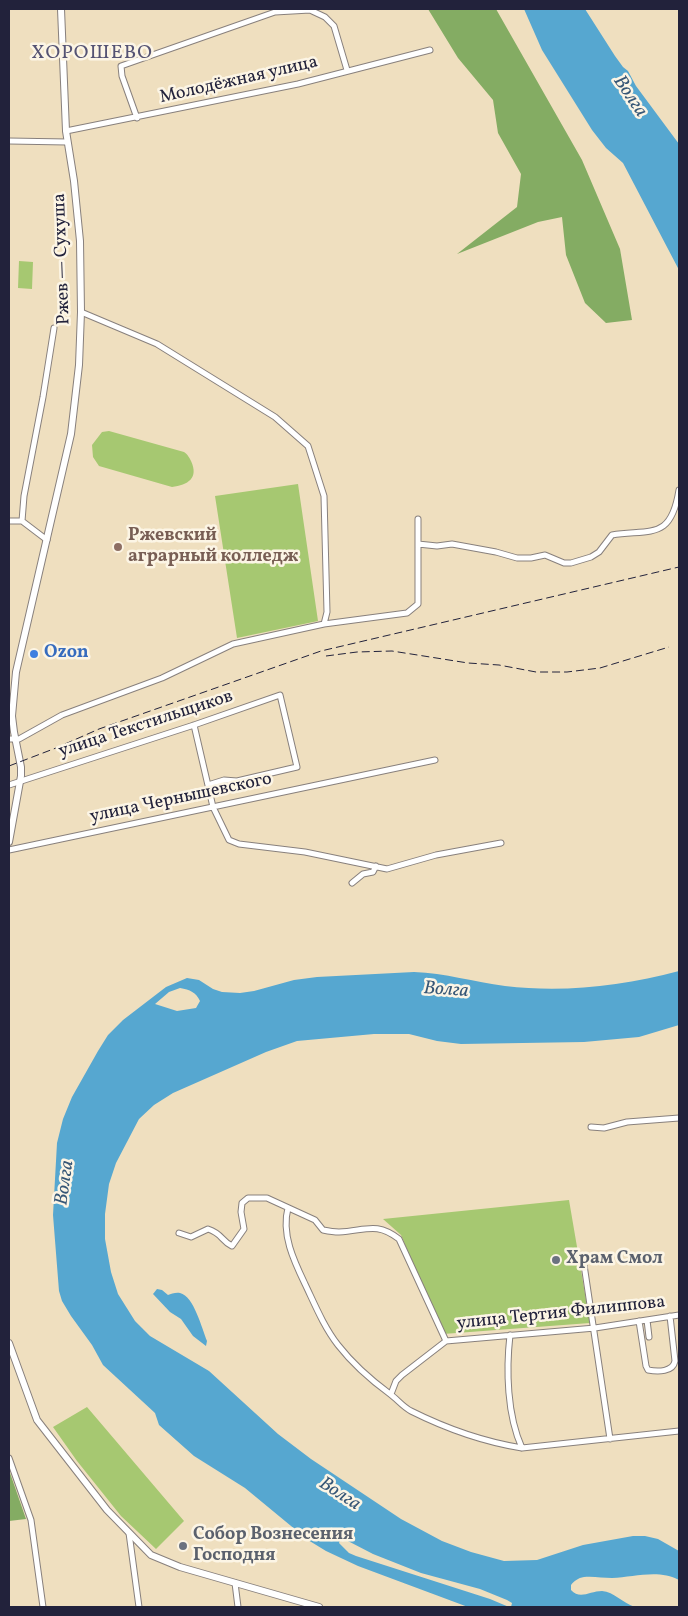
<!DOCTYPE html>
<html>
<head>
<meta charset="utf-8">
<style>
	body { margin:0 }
	#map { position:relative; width:688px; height:1616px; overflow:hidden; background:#efdfbf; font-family:Vollkorn,serif }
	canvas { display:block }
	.frame { position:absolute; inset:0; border:10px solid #22223b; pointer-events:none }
</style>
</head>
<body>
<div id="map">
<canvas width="688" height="1616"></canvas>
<div class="frame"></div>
</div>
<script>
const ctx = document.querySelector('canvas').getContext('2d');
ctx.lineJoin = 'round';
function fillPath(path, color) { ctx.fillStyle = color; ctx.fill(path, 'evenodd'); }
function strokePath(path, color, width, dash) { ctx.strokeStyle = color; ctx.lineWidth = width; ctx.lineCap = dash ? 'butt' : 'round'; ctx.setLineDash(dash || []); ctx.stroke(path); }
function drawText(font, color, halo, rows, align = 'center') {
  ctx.font = font + ' Vollkorn,serif'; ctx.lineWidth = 5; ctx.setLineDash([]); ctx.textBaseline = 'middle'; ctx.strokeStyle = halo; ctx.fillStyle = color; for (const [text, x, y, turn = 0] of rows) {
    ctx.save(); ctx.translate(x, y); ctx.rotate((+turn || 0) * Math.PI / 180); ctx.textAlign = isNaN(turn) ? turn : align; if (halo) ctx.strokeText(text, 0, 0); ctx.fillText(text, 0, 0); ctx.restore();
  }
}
fillPath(new Path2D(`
	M 19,261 L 33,262 L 32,289 L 18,288 Z
	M 109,431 L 184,452 C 188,455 189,457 191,461 C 199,478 188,485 172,487 L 99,466 L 93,457 L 92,445 L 102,432 Z
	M 298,484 L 318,621 L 237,638 L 215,496 Z
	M 569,1200 L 590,1323 L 443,1334 L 401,1235 L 383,1219 Z
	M 87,1407 L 184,1521 L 156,1549 L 121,1516 L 77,1461 L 53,1427 Z`), '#a6c871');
fillPath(new Path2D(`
	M 428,9 L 496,9 L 582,160 L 620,249 L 632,320 L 606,323 L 585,303 L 566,255 L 562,217 L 538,222 L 457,254 L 517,207 L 521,174 L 498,133 L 493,100 L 458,58 Z
	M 9,1470 L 26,1519 L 9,1521 Z`), '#84ac63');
fillPath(new Path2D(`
	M 524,9 L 585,9 L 615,56 L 623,67 L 628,71 L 636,86 L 679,144 L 679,270 L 623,163 L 606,148 L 592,130 L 542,50 Z
	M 679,971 L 679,1025 L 639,1037 L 584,1042 L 461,1044 L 437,1041 L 409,1034 L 374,1034 L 297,1041 L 266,1052 L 173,1093 L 154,1105 L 139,1119 L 116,1163 L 109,1184 L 105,1214 L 105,1239 L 111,1272 L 118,1294 L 135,1321 L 150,1336 L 209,1371 L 278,1434 L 311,1459 L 401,1519 L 442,1541 L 471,1552 L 504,1561 L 537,1560 L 583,1545 L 633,1536 L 645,1536 L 658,1539 L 679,1551 L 679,1580 C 659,1569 634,1577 612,1578 C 603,1578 593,1576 584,1577 C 578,1578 574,1581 571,1585 L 571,1590 C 580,1600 590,1591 602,1591 C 614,1592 623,1603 635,1607 L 511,1607 L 512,1603 L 507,1600 L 480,1589 L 421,1573 L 373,1554 L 346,1540 L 340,1540 L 339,1543 L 349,1553 L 356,1556 L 490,1599 L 509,1607 L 468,1607 L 358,1566 L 326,1551 L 308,1540 L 245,1488 L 194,1456 L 159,1425 L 155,1413 L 103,1365 L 92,1345 L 71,1316 L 62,1301 L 59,1291 L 53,1215 L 57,1143 L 63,1119 L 72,1097 L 98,1051 L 108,1035 L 123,1020 L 166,987 L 187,978 L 199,980 L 213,989 L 222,992 L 240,993 L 254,991 L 294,980 L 317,977 L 414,972 C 445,973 474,982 505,986 C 564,993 622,986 679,971 ZM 180,988 C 190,990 196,992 200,1001 L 196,1008 L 177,1011 L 155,1004 L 169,992 Z
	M 157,1289 L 162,1290 L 168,1295 C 171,1294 176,1292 180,1293 C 194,1296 202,1329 207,1341 L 206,1346 L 193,1336 L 181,1319 L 170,1312 L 153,1294 Z`), '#56a7d0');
const minor = new Path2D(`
	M 137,118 L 122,76 L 121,66 L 275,12 L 310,10 L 325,17 L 334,26 L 347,70
	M 66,131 L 298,84 L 430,50
	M 9,141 L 67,142
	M 81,312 L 157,344 L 275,417 L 308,446 L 324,496 L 327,612 L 324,624
	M 9,521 L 22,521 L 47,540
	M 22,521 L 24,496 L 43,397 L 54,328
	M 418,544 L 437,546 L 452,544 L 496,552 L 517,558 L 531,558 L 545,555 L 564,563 L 571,563 L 591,557 L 599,552 L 612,535 C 652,529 671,540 679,490
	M 194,725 L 213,807 L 229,840 L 239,844 L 305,852 L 387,869 L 436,855 L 501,843
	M 9,739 L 19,739 L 62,715 L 162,678 L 233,644 L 324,624 L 407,613 L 418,604 L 418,519
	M 9,785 L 194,725 L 280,695 L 297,767 L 237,781 L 224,780 L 208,785
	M 9,850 L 435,760
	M 352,883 L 363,874 L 373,872 L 376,866
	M 591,1127 L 604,1128 L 627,1122 L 679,1118
	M 288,1208 C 281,1234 294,1261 305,1284 C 315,1305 324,1327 338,1345 C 352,1363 371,1380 390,1394 C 397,1399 403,1407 411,1411 C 445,1428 485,1442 522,1448 L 679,1431
	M 179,1233 L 191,1237 L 208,1229 C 223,1234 220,1240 232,1246 L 244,1229 L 241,1212 L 242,1203 L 248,1198 L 267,1198 L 315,1220 L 323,1230 C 328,1231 334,1232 339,1232 C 365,1231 376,1221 399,1239 L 446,1341
	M 583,1258 L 610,1439
	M 647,1320 L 649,1337
	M 639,1321 L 646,1366 L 648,1370 C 658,1372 673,1372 675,1361 L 670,1316
	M 510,1335 C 506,1370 507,1415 522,1448
	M 446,1341 L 595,1328 L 679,1315
	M 391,1394 L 396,1381 L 402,1375 L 446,1341
	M 9,1458 L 31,1520 L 43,1607
	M 129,1533 L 139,1607
	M 235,1583 L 238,1607`);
const major = new Path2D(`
	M 9,842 L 21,776 L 21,767 L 14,732 L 12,716 L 16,672 L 71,434 L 79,365 L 81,312 L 80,241 L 74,181 L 66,131 L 61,9
	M 9,1343 L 37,1420 L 107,1510 L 151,1555 L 180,1567 L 319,1607`);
strokePath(minor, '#88807d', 7);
strokePath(major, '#88807d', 8);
strokePath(minor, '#fff', 5);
strokePath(major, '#fff', 6);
strokePath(new Path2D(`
	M 326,656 L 357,652 L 392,651 L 468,663 L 499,665 L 536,672 L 567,672 L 600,668 L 669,647
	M 9,766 L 56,748 L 99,729 L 321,651 L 679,567`), '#22223b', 1, [8, 4]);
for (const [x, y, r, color] of [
	[118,547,5,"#8d6e63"],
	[34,654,5,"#3f7fe0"],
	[556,1260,5,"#6b7280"],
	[183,1546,5,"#6b7280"]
]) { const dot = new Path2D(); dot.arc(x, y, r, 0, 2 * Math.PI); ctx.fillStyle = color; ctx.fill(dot); strokePath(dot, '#fcf5e5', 2); }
drawText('18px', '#22223b', '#fcf5e5', [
	["Молодёжная улица",239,81,-13],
	["Ржев — Сухуша",63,259,-92],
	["улица Текстильщиков",146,725,-18],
	["улица Чернышевского",181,799,-12],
	["улица Тертия Филиппова",561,1314,-6]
]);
drawText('bold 18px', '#785e54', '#fcf5e5', [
	["Ржевский",128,537],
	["аграрный колледж",128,558]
], 'left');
drawText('bold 18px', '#366cbe', '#fcf5e5', [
	["Ozon",44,654]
], 'left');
drawText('bold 18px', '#5b616d', '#fcf5e5', [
	["Храм Смол",566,1260],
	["Собор Вознесения",193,1536],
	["Господня",193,1557]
], 'left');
drawText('italic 19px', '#375777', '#fcf5e5', [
	["Волга",629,97,56],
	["Волга",446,991,4],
	["Волга",66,1183,-82],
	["Волга",339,1495,33]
]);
ctx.letterSpacing = '1px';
drawText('20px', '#555373', '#fcf5e5', [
	["ХОРОШЕВО",92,54]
]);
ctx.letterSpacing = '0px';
</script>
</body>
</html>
